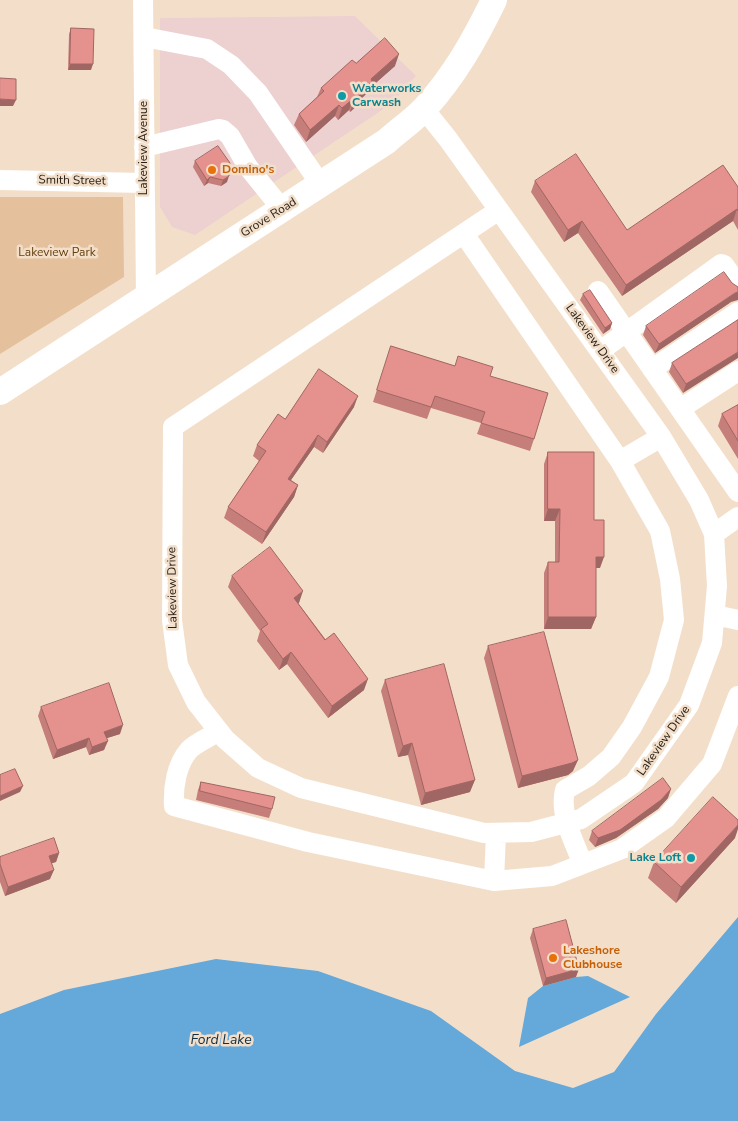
<!DOCTYPE html>
<html>
<head>
<meta charset="utf-8">
<style>
	body { margin:0 }
	canvas { display:block; background:#f3dfc9 }
</style>
</head>
<body>
<canvas width="738" height="1121"></canvas>
<script>
const ctx = document.querySelector('canvas').getContext('2d');
ctx.lineJoin = 'round';
function fillPath(path, color) { ctx.fillStyle = color; ctx.fill(path, 'evenodd'); }
function strokePath(path, color, width, dash) { ctx.strokeStyle = color; ctx.lineWidth = width; ctx.lineCap = dash ? 'butt' : 'round'; ctx.setLineDash(dash || []); ctx.stroke(path); }
function drawText(font, color, halo, rows, align = 'center') {
  ctx.font = font + ' "Nunito Sans",sans-serif'; ctx.lineWidth = 5; ctx.setLineDash([]); ctx.textBaseline = 'middle'; ctx.strokeStyle = halo; ctx.fillStyle = color; for (const [text, x, y, turn = 0] of rows) {
    ctx.save(); ctx.translate(x, y); ctx.rotate((+turn || 0) * Math.PI / 180); ctx.textAlign = isNaN(turn) ? turn : align; if (halo) ctx.strokeText(text, 0, 0); ctx.fillText(text, 0, 0); ctx.restore();
  }
}
fillPath(new Path2D(`
	M 355,16 L 416,76 L 391,104 L 195,235 L 172,227 L 160,207 L 160,18 Z`), '#ecd1d0');
fillPath(new Path2D(`
	M 0,197 L 123,197 L 124,277 L 0,354 Z`), '#e4c19c');
fillPath(new Path2D(`
	M 738,917 L 738,1121 L 0,1121 L 0,1014 L 64,990 L 216,959 L 318,971 L 431,1011 L 515,1071 L 573,1088 L 614,1072 L 656,1014 Z
	M 588,976 L 630,997 L 519,1047 L 528,998 L 543,986 L 576,977 Z`), '#65a8da');
strokePath(new Path2D(`
	M 143,0 L 146,296
	M 144,37 L 207,49 L 231,65 L 258,93 L 321,185
	M 424,109 L 448,139 L 660,435 L 699,500 L 714,534 L 717,586 L 712,643 L 689,705 L 634,783 L 581,819 L 531,832 L 484,833 L 301,788 L 258,768 L 225,739 L 196,702 L 178,665 L 172,620 L 173,427 L 499,210
	M 144,147 L 219,129 L 223,130 L 230,136 L 248,167 L 282,209
	M 0,180 L 144,183
	M 464,234 L 620,461 L 660,531 L 670,579 L 674,620 L 659,677 L 632,727 L 611,757 L 589,776 L 565,790 C 559,814 574,842 583,864
	M 598,291 L 738,492
	M 600,351 L 721,264 L 724,265 L 738,285
	M 652,369 L 738,312
	M 680,409 L 738,371
	M 620,461 L 661,437
	M 714,534 L 738,517
	M 715,615 L 738,620
	M 219,731 C 210,737 196,743 189,750 C 176,765 173,788 174,806 L 308,842 L 494,881 L 552,876 L 622,849 L 666,818 L 712,764 L 738,696
	M 494,881 L 496,833`), '#fff', 20);
strokePath(new Path2D(`
	M 0,392 L 387,141 C 399,130 414,120 425,108 C 455,75 475,39 494,0`), '#fff', 26);
fillPath(new Path2D(`
	M 71,28 L 91,70 L 68,70 L 69,34 Z
	M 356,63 L 395,66 L 370,88 L 368,92 L 363,97 L 361,102 L 350,112 L 349,110 L 338,120 L 335,116 L 306,142 L 294,125 L 299,114 L 317,97 L 321,88 Z
	M 195,161 L 227,182 L 221,186 L 208,183 L 204,186 L 193,167 Z
	M 535,181 L 627,230 L 738,187 L 738,230 L 733,221 L 622,296 L 578,233 L 564,242 L 531,192 Z
	M 583,294 L 612,323 L 610,329 L 603,334 L 580,300 Z
	M 731,302 L 655,353 L 643,335 L 646,326 Z
	M 738,320 L 683,393 L 669,372 L 672,363 Z
	M 391,346 L 455,366 L 490,376 L 534,439 L 530,451 L 477,434 L 481,423 L 431,408 L 427,419 L 373,402 Z
	M 738,405 L 738,459 L 718,426 L 722,414 Z
	M 354,407 L 323,453 L 314,447 L 291,480 L 298,485 L 294,497 L 262,544 L 224,518 L 228,507 L 259,461 L 253,456 L 257,445 L 285,419 Z
	M 548,452 L 594,520 L 600,568 L 596,568 L 596,617 L 591,629 L 544,629 L 544,573 L 548,562 L 555,562 L 555,521 L 544,521 L 544,464 Z
	M 232,576 L 299,603 L 298,603 L 364,690 L 328,718 L 287,664 L 279,670 L 257,641 L 260,631 L 228,587 Z
	M 488,646 L 573,771 L 568,775 L 518,788 L 484,658 Z
	M 385,680 L 470,792 L 421,805 L 408,755 L 398,757 L 381,691 Z
	M 41,707 L 120,734 L 107,738 L 104,750 L 89,755 L 86,747 L 53,759 L 38,716 Z
	M 201,782 L 272,809 L 269,818 L 196,800 L 198,790 Z
	M 668,798 L 658,809 L 616,838 L 595,847 L 589,840 L 592,831 Z
	M 735,838 L 676,903 L 648,878 L 654,862 Z
	M 59,853 L 56,862 L 51,863 L 50,879 L 5,896 L 0,882 L 0,857 Z
	M 533,929 L 576,977 L 543,986 L 530,938 Z`), '#c57e7a');
fillPath(new Path2D(`
	M 399,54 L 395,66 L 370,88 L 368,92 L 363,97 L 361,102 L 350,112 L 354,100 L 371,79 Z
	M 70,64 L 93,64 L 91,70 L 68,70 Z
	M 0,99 L 16,100 L 13,106 L 0,106 Z
	M 353,99 L 349,110 L 338,120 L 342,108 Z
	M 339,105 L 335,116 L 306,142 L 310,130 Z
	M 229,176 L 227,182 L 221,186 L 223,180 Z
	M 210,177 L 208,183 L 204,186 L 207,180 Z
	M 737,209 L 733,221 L 622,296 L 626,285 Z
	M 582,221 L 578,233 L 564,242 L 568,230 Z
	M 738,292 L 738,300 L 731,302 L 655,353 L 659,344 L 735,293 Z
	M 612,323 L 610,329 L 603,334 L 605,328 Z
	M 738,352 L 738,358 L 683,393 L 686,384 Z
	M 358,396 L 354,407 L 323,453 L 327,442 Z
	M 318,435 L 314,447 L 284,490 L 288,479 Z
	M 298,485 L 294,497 L 262,544 L 266,532 Z
	M 548,509 L 560,509 L 555,521 L 544,521 Z
	M 596,557 L 604,557 L 600,568 L 591,568 Z
	M 303,591 L 299,603 L 289,609 L 294,598 Z
	M 548,617 L 596,617 L 591,629 L 544,629 Z
	M 291,652 L 287,664 L 279,670 L 283,659 Z
	M 368,679 L 364,690 L 328,718 L 332,706 Z
	M 123,725 L 120,734 L 101,740 L 104,732 Z
	M 89,738 L 86,747 L 53,759 L 57,750 Z
	M 108,741 L 104,750 L 89,755 L 92,747 Z
	M 412,743 L 408,755 L 398,757 L 403,746 Z
	M 578,760 L 573,771 L 568,775 L 518,788 L 522,776 Z
	M 475,780 L 470,792 L 421,805 L 425,793 Z
	M 23,786 L 20,792 L 0,801 L 0,796 Z
	M 671,789 L 668,798 L 658,809 L 616,838 L 595,847 L 598,838 Z
	M 738,825 L 738,829 L 735,838 L 676,903 L 681,887 Z
	M 59,853 L 56,862 L 46,865 L 49,856 Z
	M 54,870 L 50,879 L 5,896 L 8,887 Z
	M 579,969 L 576,977 L 543,986 L 546,978 Z`), '#a06663');
const building = new Path2D(`
	M 71,28 L 94,29 L 93,64 L 70,64 Z
	M 385,38 L 399,54 L 371,79 L 372,81 L 364,89 L 365,91 L 354,100 L 353,99 L 342,108 L 339,105 L 310,130 L 299,114 L 324,91 L 321,88 L 352,60 L 356,63 Z
	M 0,78 L 16,79 L 16,100 L 0,99 Z
	M 218,146 L 230,163 L 229,176 L 223,180 L 210,177 L 207,180 L 195,161 Z
	M 576,154 L 627,230 L 723,165 L 738,187 L 738,211 L 737,209 L 626,285 L 582,221 L 568,230 L 535,181 Z
	M 724,272 L 732,283 L 738,287 L 738,292 L 735,293 L 659,344 L 646,326 Z
	M 590,290 L 612,323 L 605,328 L 583,294 Z
	M 738,320 L 738,352 L 686,384 L 672,363 Z
	M 391,346 L 455,366 L 458,356 L 493,367 L 490,376 L 548,393 L 534,439 L 481,423 L 485,412 L 435,396 L 431,407 L 377,390 Z
	M 319,369 L 358,396 L 327,442 L 318,435 L 288,479 L 298,485 L 266,532 L 228,507 L 266,451 L 257,445 L 278,414 L 285,419 Z
	M 738,405 L 738,441 L 722,414 Z
	M 548,452 L 594,452 L 594,520 L 604,520 L 604,557 L 596,557 L 596,617 L 548,617 L 548,562 L 559,562 L 560,509 L 548,509 Z
	M 270,547 L 303,591 L 294,598 L 325,640 L 334,633 L 368,679 L 332,706 L 291,652 L 283,659 L 261,629 L 268,624 L 232,576 Z
	M 544,632 L 578,760 L 572,763 L 522,776 L 488,646 Z
	M 444,664 L 475,780 L 425,793 L 412,743 L 403,746 L 385,680 Z
	M 109,683 L 123,725 L 104,732 L 108,741 L 92,747 L 89,738 L 57,750 L 41,707 Z
	M 15,769 L 23,786 L 0,796 L 0,775 Z
	M 663,778 L 671,789 L 661,800 L 620,830 L 598,838 L 592,831 Z
	M 201,782 L 275,797 L 272,809 L 200,791 Z
	M 713,797 L 738,820 L 738,825 L 681,887 L 654,862 Z
	M 54,838 L 59,853 L 49,856 L 54,870 L 8,887 L 0,864 L 0,857 Z
	M 566,920 L 579,969 L 546,978 L 533,929 Z`);
fillPath(building, '#e5928e');
strokePath(building, '#a06663', 1);
for (const [x, y, r, color] of [
	[342,96,5,"#0f9aa8"],
	[212,170,5,"#e8710a"],
	[691,858,5,"#0f9aa8"],
	[553,958,5,"#e8710a"]
]) { const dot = new Path2D(); dot.arc(x, y, r, 0, 2 * Math.PI); ctx.fillStyle = color; ctx.fill(dot); strokePath(dot, '#f3dfc9', 2); }
drawText('bold 12px', '#0d838f', '#f3dfc9', [
	["Waterworks",352,89],
	["Carwash",352,103],
	["Lake Loft",681,858,"right"]
], 'left');
drawText('12px', '#282018', '#f3dfc9', [
	["Lakeview Avenue",144,148,-90],
	["Smith Street",72,181,1],
	["Grove Road",269,218,-32],
	["Lakeview Drive",592,339,54],
	["Lakeview Drive",173,588,-91],
	["Lakeview Drive",664,741,-55]
]);
drawText('bold 12px', '#c56008', '#f3dfc9', [
	["Domino's",222,170],
	["Lakeshore",563,951],
	["Clubhouse",563,965]
], 'left');
drawText('12px', '#623e0e', '#f3dfc9', [
	["Lakeview Park",57,253]
]);
drawText('italic 14px', '#123045', '#f3dfc9', [
	["Ford Lake",221,1041]
]);
</script>
</body>
</html>
